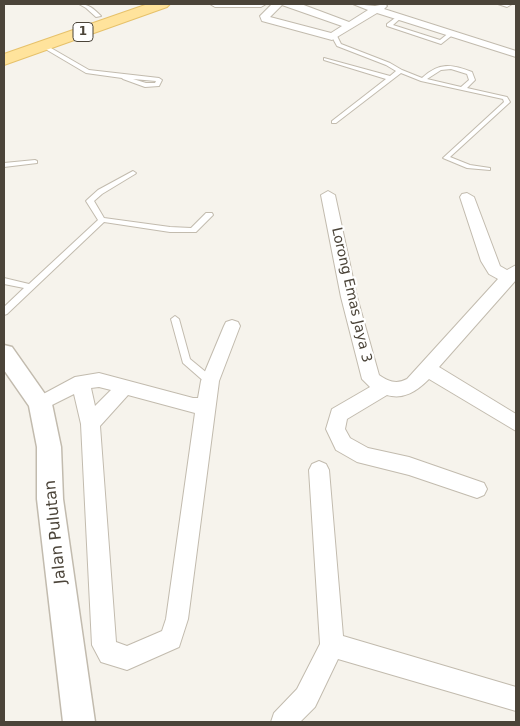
<!DOCTYPE html>
<html>
<head>
<meta charset="utf-8">
<style>
	body { margin:0 }
	#map { position:relative; width:520px; height:726px; overflow:hidden; background:#f6f3ec; font-family:"DejaVu Sans",sans-serif }
	canvas { display:block }
	.frame { position:absolute; inset:0; border:5px solid #4b4439; pointer-events:none }
</style>
</head>
<body>
<div id="map">
<canvas width="520" height="726"></canvas>
<div class="frame"></div>
</div>
<script>
const ctx = document.querySelector('canvas').getContext('2d');
ctx.lineJoin = 'round';
function strokePath(path, color, width, dash) { ctx.strokeStyle = color; ctx.lineWidth = width; ctx.lineCap = dash ? 'butt' : 'round'; ctx.setLineDash(dash || []); ctx.stroke(path); }
function fillPath(path, color) { ctx.fillStyle = color; ctx.fill(path, 'evenodd'); }
function drawText(font, color, halo, rows, align = 'center') {
  ctx.font = font + ' "DejaVu Sans",sans-serif'; ctx.lineWidth = 4.5; ctx.setLineDash([]); ctx.textBaseline = 'middle'; ctx.strokeStyle = halo; ctx.fillStyle = color; for (const [text, x, y, turn = 0] of rows) {
    ctx.save(); ctx.translate(x, y); ctx.rotate((+turn || 0) * Math.PI / 180); ctx.textAlign = isNaN(turn) ? turn : align; if (halo) ctx.strokeText(text, 0, 0); ctx.fillText(text, 0, 0); ctx.restore();
  }
}
const service = new Path2D(`
	M 79,4 C 89,4 94,9 101,16 L 96,17 L 86,8 Z
	M 498,4 L 512,4 L 507,7 Z
	M 399,15 L 402,17 L 393,25 L 440,40 L 450,32 L 455,33 L 441,44 L 387,26 L 387,24 Z
	M 335,35 L 337,36 L 341,44 L 390,63 L 402,70 L 422,78 C 439,62 452,64 472,72 L 475,80 L 467,88 L 507,97 L 510,102 L 509,103 L 450,157 L 470,165 L 490,168 L 490,170 L 467,168 L 443,158 L 504,102 L 503,99 L 421,81 L 401,73 L 336,123 L 332,123 L 332,121 L 386,79 L 324,60 L 324,58 L 390,76 L 396,71 L 386,65 L 337,46 L 332,37 ZM 451,69 L 467,74 L 469,80 L 461,87 L 427,79 L 441,70 Z
	M 44,44 L 89,70 L 159,78 L 162,80 L 159,86 L 145,87 L 123,79 L 122,78 L 86,73 L 42,47 L 42,45 ZM 133,79 L 156,81 L 155,83 L 146,83 Z
	M 35,160 L 37,161 L 37,163 L 4,167 L 4,163 Z
	M 133,171 L 136,173 L 135,174 L 102,194 L 94,201 L 104,218 L 170,227 L 191,228 L 206,213 L 212,213 L 213,215 L 196,232 L 170,232 L 104,222 L 7,314 L 4,315 L 4,307 L 24,288 L 4,284 L 4,278 L 29,284 L 98,220 L 86,201 L 88,199 L 98,190 Z
	M 175,316 L 179,319 L 190,359 L 213,378 L 214,381 L 213,384 L 207,384 L 183,363 L 171,319 Z`);
const minor = new Path2D(`
	M 210,4 L 266,4 L 261,7 L 215,7 Z
	M 272,4 L 301,4 L 349,22 L 368,10 L 353,4 L 375,6 L 385,4 L 387,6 L 384,9 L 516,51 L 516,57 L 377,13 L 332,40 L 262,21 L 260,16 ZM 282,5 L 342,26 L 331,33 L 270,17 Z
	M 328,191 L 335,195 L 357,297 L 379,375 C 388,381 396,385 407,379 L 498,279 L 489,274 L 481,261 L 460,197 L 462,194 L 467,193 L 474,197 L 500,266 L 507,270 L 516,265 L 516,280 L 439,367 L 516,414 L 516,431 L 429,379 C 417,391 404,400 387,395 L 347,419 L 345,429 L 350,438 L 368,448 L 409,457 L 484,483 L 487,489 L 484,495 L 477,498 L 409,475 L 357,462 L 336,450 L 326,429 L 332,409 L 370,387 L 362,379 L 341,297 L 321,195 Z
	M 232,320 L 238,322 L 240,326 L 219,381 L 188,619 L 179,647 L 127,670 L 101,662 L 92,645 L 81,424 L 74,394 L 40,411 L 34,409 L 31,404 L 34,399 L 75,377 L 99,373 L 193,398 L 198,398 L 201,381 L 224,326 L 226,322 ZM 99,387 L 111,390 L 95,406 L 91,388 ZM 128,395 L 195,413 L 166,619 L 162,631 L 127,646 L 116,642 L 100,426 Z
	M 319,461 L 326,464 L 329,470 L 343,636 L 516,687 L 516,711 L 338,659 L 315,707 L 300,722 L 271,722 L 274,713 L 297,689 L 320,644 L 309,470 L 312,464 Z`);
const tertiary = new Path2D(`
	M 4,345 L 12,347 L 52,404 L 61,447 L 63,499 L 95,722 L 63,722 L 37,499 L 37,447 L 29,406 L 4,370 Z`);
const primary = new Path2D(`
	M 148,4 L 170,4 L 167,7 L 4,65 L 4,54 Z`);
strokePath(service, '#c2bbae', 2);
strokePath(minor, '#c2bbae', 2);
strokePath(tertiary, '#c2bbae', 3);
strokePath(primary, '#e6c16a', 2);
fillPath(service, '#fff');
fillPath(minor, '#fff');
fillPath(tertiary, '#fff');
fillPath(primary, '#ffe39c');
for (const [x, y, w] of [
	[83,32,20]
]) { const box = new Path2D(); box.roundRect(x - w / 2, y - 9.5, w, 19, 4); ctx.fillStyle = '#fff'; ctx.fill(box); strokePath(box, '#4b4439', 1); }
drawText('bold 12px', '#4b4439', null, [
	["1",83,32]
]);
drawText('14px', '#4b4439', '#fff', [
	["Lorong Emas Jaya 3",351,295,77]
]);
drawText('16px', '#4b4439', '#fff', [
	["Jalan Pulutan",56,532,-96]
]);
</script>
</body>
</html>
